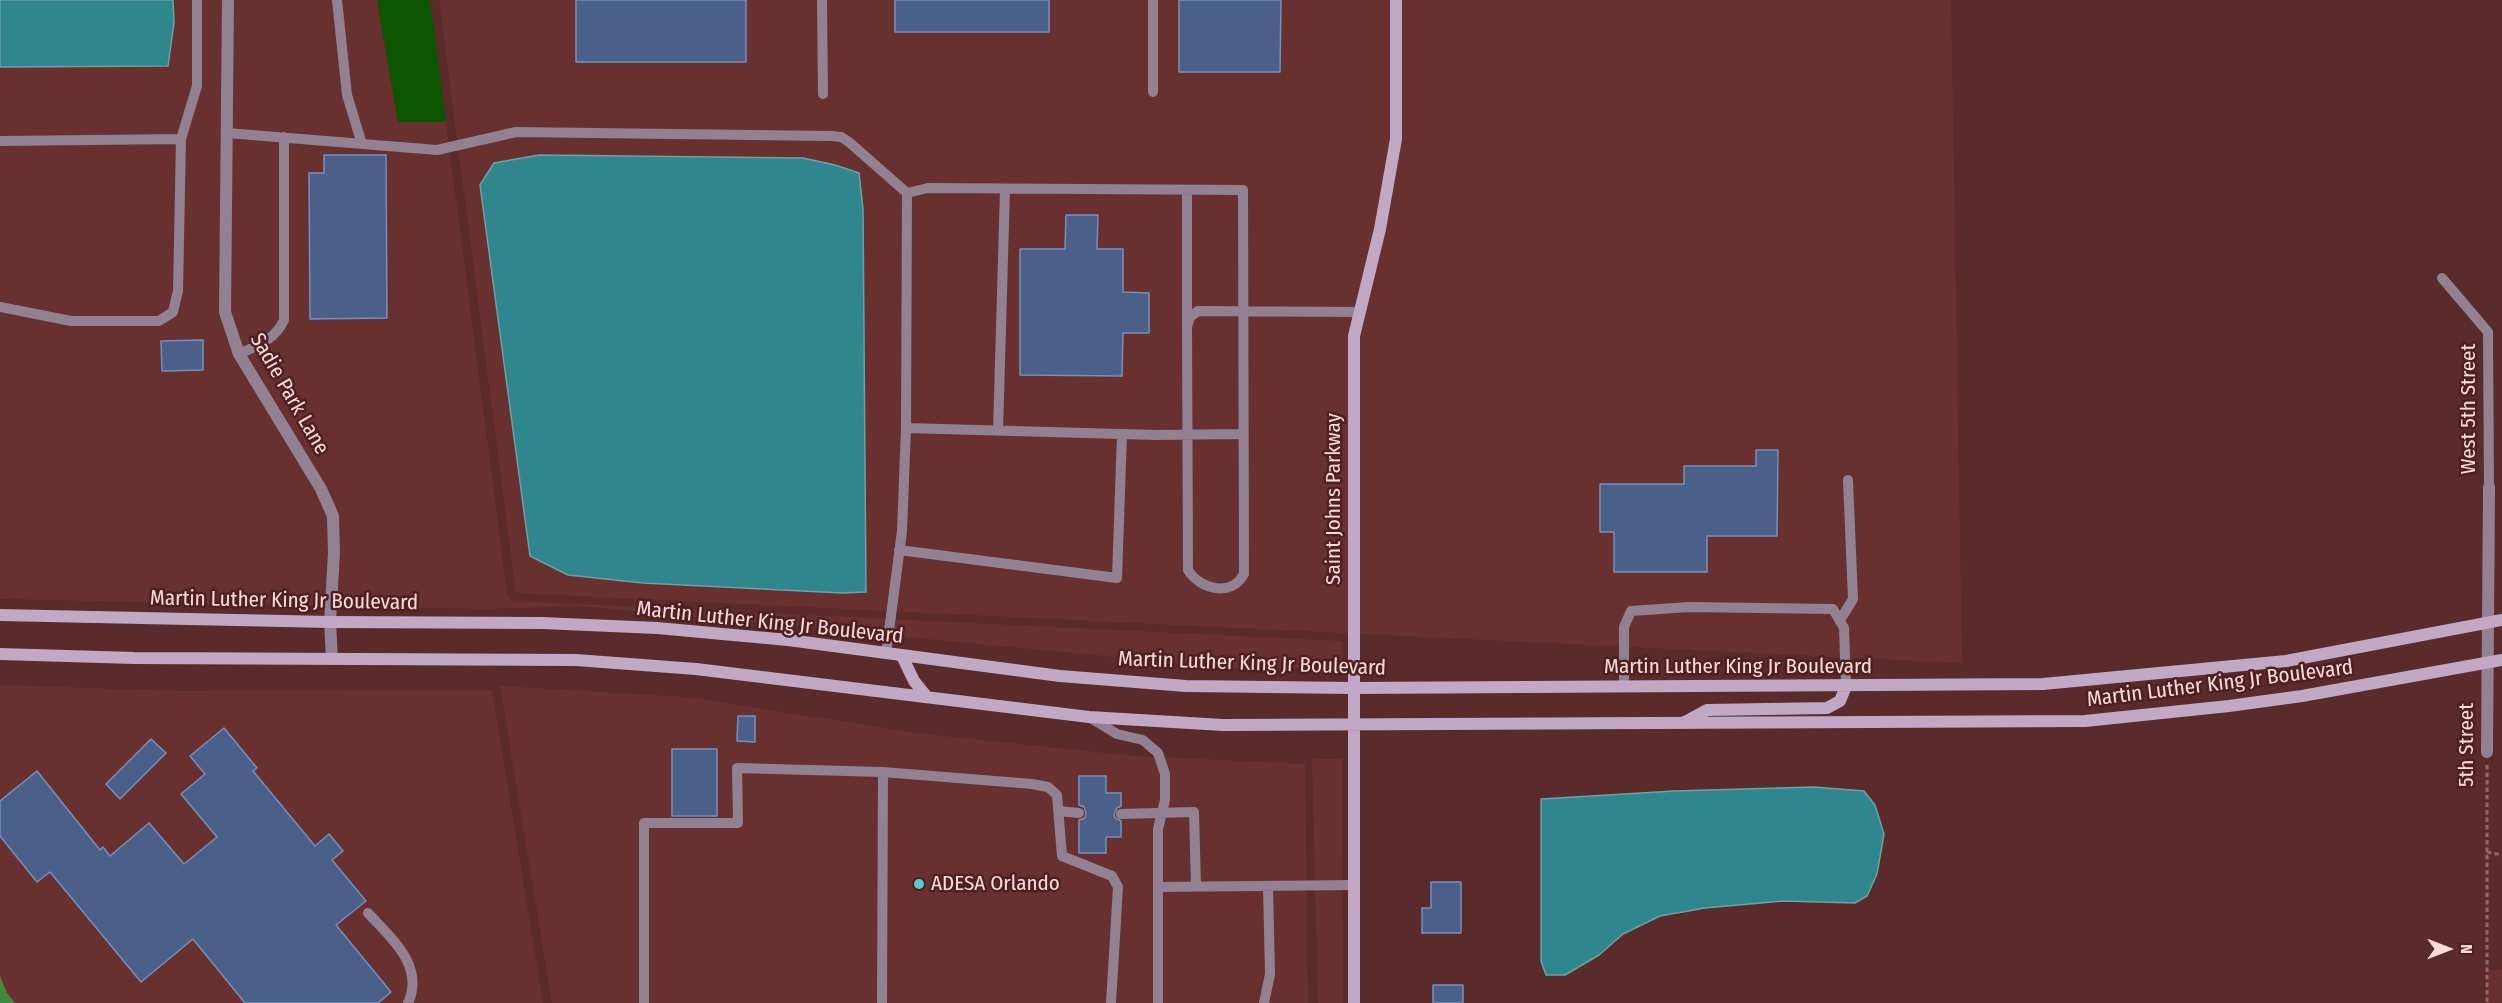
<!DOCTYPE html>
<html>
<head>
<meta charset="utf-8">
<style>
	body { margin:0 }
	#map { position:relative; width:2502px; height:1003px; overflow:hidden; background:#5a2b2a; font-family:"Fira Sans Condensed",sans-serif }
	canvas { display:block }
	.north { position:absolute; left:2418px; top:919px; width:60px; height:60px; -webkit-text-stroke:4px #4f2021; paint-order:stroke; rotate:90deg; font-size:16px; font-weight:700; line-height:24px; text-align:center; color:#fededc }
	.north::after { content:''; display:block; margin:auto; width:21px; height:27px; background:#fededc; clip-path:polygon(50% 0,100% 100%,50% 72%,0 100%) }
</style>
</head>
<body>
<div id="map">
<canvas width="2502" height="1003"></canvas>
<div class="north">N</div>
</div>
<script>
const ctx = document.querySelector('canvas').getContext('2d');
ctx.lineJoin = 'round';
function fillPath(path, color) { ctx.fillStyle = color; ctx.fill(path, 'evenodd'); }
function strokePath(path, color, width, dash) { ctx.strokeStyle = color; ctx.lineWidth = width; ctx.lineCap = dash ? 'butt' : 'round'; ctx.setLineDash(dash || []); ctx.stroke(path); }
function drawText(font, color, halo, rows, align = 'center') {
  ctx.font = font + ' "Fira Sans Condensed",sans-serif'; ctx.lineWidth = 5; ctx.setLineDash([]); ctx.textBaseline = 'middle'; ctx.strokeStyle = halo; ctx.fillStyle = color; for (const [text, x, y, turn = 0] of rows) {
    ctx.save(); ctx.translate(x, y); ctx.rotate((+turn || 0) * Math.PI / 180); ctx.textAlign = isNaN(turn) ? turn : align; if (halo) ctx.strokeText(text, 0, 0); ctx.fillText(text, 0, 0); ctx.restore();
  }
}
fillPath(new Path2D(`
	M 173,0 L 377,0 L 398,122 L 446,122 L 507,593 L 510,599 L 516,601 L 1342,641 L 1342,667 L 1241,669 L 581,606 L 484,609 L 0,599 L 0,67 L 168,66 L 174,23 Z
	M 439,0 L 1951,0 L 1962,663 L 516,593 Z
	M 2,685 L 178,691 L 492,690 L 543,1003 L 15,1003 L 7,993 L 0,976 L 0,688 Z
	M 500,686 L 686,697 L 924,734 L 1134,756 L 1305,764 L 1308,1003 L 552,1003 Z
	M 1312,759 L 1342,759 L 1343,1003 L 1318,1003 Z
	M 2486,970 L 2502,970 L 2502,1003 L 2486,1003 Z`), '#683130');
fillPath(new Path2D(`
	M 377,0 L 430,0 L 446,122 L 398,122 Z`), '#0c5602');
fillPath(new Path2D(`
	M 0,976 L 7,993 L 15,1003 L 0,1003 Z`), '#418a39');
const water = new Path2D(`
	M 0,0 L 173,0 L 174,23 L 168,66 L 0,67 Z
	M 539,155 L 803,158 L 835,165 L 859,173 L 863,209 L 866,592 L 842,593 L 643,583 L 568,575 L 530,556 L 480,185 L 494,163 Z
	M 1814,787 L 1864,791 L 1875,805 L 1884,834 L 1877,874 L 1867,896 L 1855,903 L 1783,901 L 1705,908 L 1660,916 L 1623,934 L 1599,955 L 1565,975 L 1546,975 L 1541,961 L 1541,799 L 1674,791 Z`);
fillPath(water, '#2f878d');
strokePath(water, '#6da1a5', 1.5);
const building = new Path2D(`
	M 576,0 L 746,0 L 746,62 L 576,62 Z
	M 895,0 L 1049,0 L 1049,32 L 895,32 Z
	M 1179,0 L 1281,0 L 1280,72 L 1179,72 Z
	M 324,155 L 386,155 L 387,318 L 310,319 L 309,173 L 324,173 Z
	M 1066,215 L 1098,215 L 1097,249 L 1123,249 L 1123,292 L 1149,293 L 1149,333 L 1123,333 L 1122,376 L 1020,375 L 1020,249 L 1065,249 Z
	M 203,340 L 203,370 L 162,371 L 161,341 Z
	M 1756,450 L 1778,450 L 1777,536 L 1707,536 L 1707,572 L 1614,572 L 1614,532 L 1600,532 L 1600,484 L 1684,484 L 1684,466 L 1756,466 Z
	M 738,716 L 755,716 L 755,742 L 737,741 Z
	M 224,728 L 257,768 L 253,771 L 315,846 L 329,834 L 343,851 L 332,860 L 366,901 L 336,925 L 391,992 L 378,1003 L 245,1003 L 193,939 L 141,982 L 50,872 L 37,882 L 0,836 L 0,801 L 37,771 L 100,850 L 103,847 L 110,856 L 149,823 L 184,864 L 217,837 L 181,794 L 205,774 L 190,756 Z
	M 151,739 L 166,753 L 120,799 L 106,784 Z
	M 672,749 L 717,749 L 717,816 L 672,816 Z
	M 1079,776 L 1106,776 L 1106,793 L 1121,793 L 1121,806 L 1117,808 L 1114,814 L 1115,818 L 1121,821 L 1121,837 L 1106,837 L 1106,853 L 1079,853 L 1079,820 L 1085,818 L 1086,813 L 1084,807 L 1079,805 Z
	M 1431,882 L 1461,882 L 1461,933 L 1422,933 L 1422,908 L 1431,908 Z
	M 1433,985 L 1463,985 L 1463,1003 L 1433,1003 Z`);
fillPath(building, '#4a6088');
strokePath(building, '#778fba', 1.5);
strokePath(new Path2D(`
	M 2487,765 L 2487,1003
	M 2487,852 L 2502,855`), '#916765', 3, [4.5, 3]);
strokePath(new Path2D(`
	M 337,0 L 347,95 L 362,144
	M 822,0 L 823,94
	M 1153,0 L 1153,92
	M 227,133 L 437,150 L 516,132 L 831,136 L 841,137 L 849,142 L 907,193
	M 0,141 L 181,139
	M 1187,190 L 1187,325
	M 2442,278 L 2488,332 L 2489,487
	M 0,307 L 71,321 L 159,321 L 173,312 L 178,291 L 181,139 L 197,86 L 197,0
	M 239,354 C 258,345 275,340 284,320 L 284,137
	M 998,431 L 1005,189
	M 1243,434 L 1157,435 L 906,428 L 907,193 L 928,188 L 1243,190 L 1244,574 C 1232,597 1200,590 1188,570 L 1187,327 L 1190,317 L 1198,311 L 1360,312
	M 899,550 L 1117,578 L 1122,434
	M 1840,620 L 1853,599 L 1848,480
	M 886,654 L 902,531 L 906,428
	M 1624,687 L 1624,627 L 1631,611 L 1689,607 L 1833,609 L 1844,628 L 1846,686
	M 1089,717 L 1117,734 L 1143,740 L 1158,753 L 1165,774 L 1165,800 L 1158,829 L 1158,1003
	M 883,772 L 1032,784 L 1048,787 L 1057,795 L 1062,856 L 1112,876 L 1118,887 L 1111,1003
	M 1059,811 L 1079,813
	M 1121,814 L 1194,812 L 1196,886
	M 1158,887 L 1353,885
	M 368,913 C 391,938 425,966 408,1003
	M 644,1003 L 644,823 L 738,823 L 737,768 L 883,772 L 882,1003
	M 1264,1003 L 1270,974 L 1268,886`), '#918193', 10);
strokePath(new Path2D(`
	M 228,0 L 225,312 L 239,354 L 321,489 L 333,516 L 334,553 L 330,622 L 332,659
	M 2487,752 L 2489,487`), '#918193', 12);
strokePath(new Path2D(`
	M 0,615 L 330,622 L 542,623 L 657,628 L 788,640 L 1060,676 L 1186,686 L 1353,688 L 2043,684 L 2286,661 L 2502,620
	M 0,654 L 134,658 L 576,660 L 696,669 L 1089,717 L 1223,725 L 2085,721 L 2229,706 L 2302,696 L 2502,660
	M 902,656 L 914,681 L 927,697
	M 1683,723 L 1707,710 L 1827,708 L 1840,701 L 1846,686
	M 1354,1003 L 1354,336 L 1380,229 L 1396,139 L 1396,0`), '#c1a8c5', 12);
for (const [x, y, r, color] of [
	[919,884,6,"#51ccd4"]
]) { const dot = new Path2D(); dot.arc(x, y, r, 0, 2 * Math.PI); ctx.fillStyle = color; ctx.fill(dot); strokePath(dot, '#4f2021', 2); }
drawText('21px', '#fededc', '#4f2021', [
	["Sadie Park Lane",289,394,60],
	["West 5th Street",2469,409,-90],
	["Saint Johns Parkway",1334,499,-90],
	["Martin Luther King Jr Boulevard",284,601,1],
	["Martin Luther King Jr Boulevard",770,623,6],
	["Martin Luther King Jr Boulevard",1252,664,2],
	["Martin Luther King Jr Boulevard",1738,667],
	["Martin Luther King Jr Boulevard",2220,684,-7],
	["5th Street",2467,745,-90]
]);
drawText('21px', '#fededc', '#4f2021', [
	["ADESA Orlando",931,884]
], 'left');
</script>
</body>
</html>
